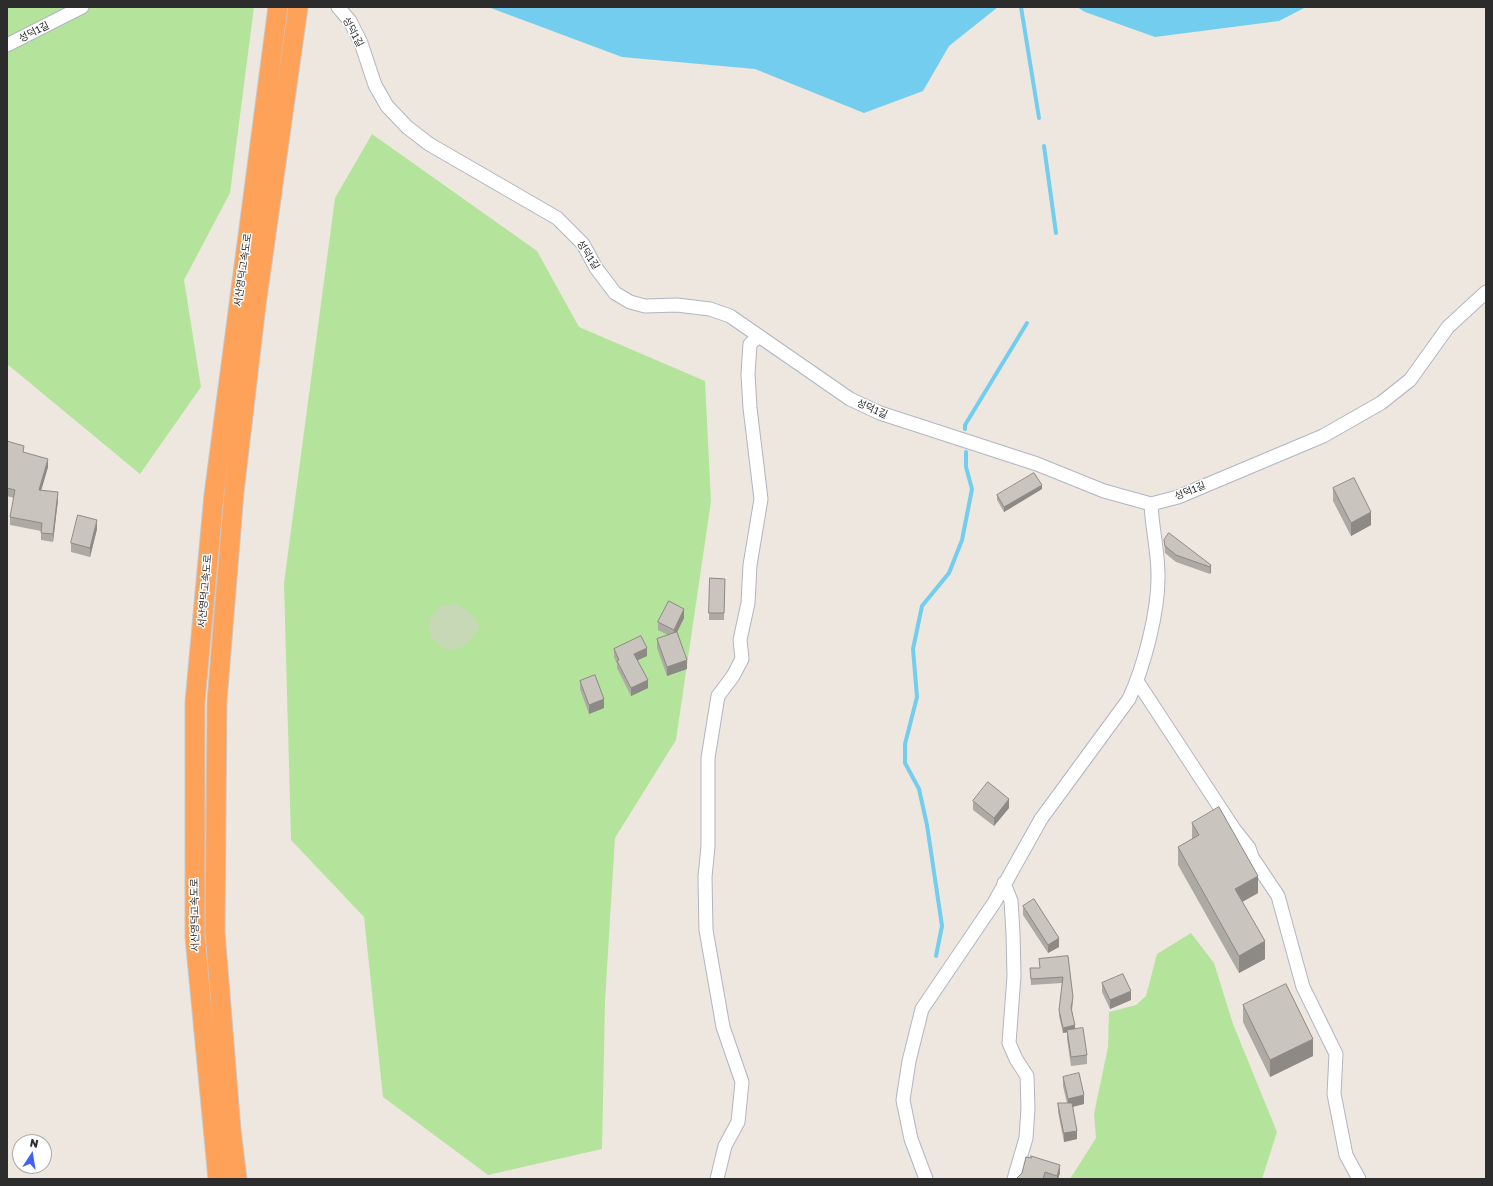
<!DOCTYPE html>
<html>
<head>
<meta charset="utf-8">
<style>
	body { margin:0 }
	#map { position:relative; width:1493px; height:1186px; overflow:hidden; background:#eee7df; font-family:"Golos Text",sans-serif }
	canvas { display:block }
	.frame { position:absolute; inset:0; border:8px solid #2c2c2c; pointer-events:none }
	.north { position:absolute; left:12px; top:1134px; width:40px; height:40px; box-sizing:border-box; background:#fff; border:1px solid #ababab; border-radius:50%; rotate:12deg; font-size:11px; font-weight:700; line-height:16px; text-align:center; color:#2c2c2c }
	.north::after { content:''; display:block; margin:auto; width:14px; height:18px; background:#4062f9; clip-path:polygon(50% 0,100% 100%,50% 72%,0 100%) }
</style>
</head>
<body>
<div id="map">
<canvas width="1493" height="1186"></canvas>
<div class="frame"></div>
<div class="north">N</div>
</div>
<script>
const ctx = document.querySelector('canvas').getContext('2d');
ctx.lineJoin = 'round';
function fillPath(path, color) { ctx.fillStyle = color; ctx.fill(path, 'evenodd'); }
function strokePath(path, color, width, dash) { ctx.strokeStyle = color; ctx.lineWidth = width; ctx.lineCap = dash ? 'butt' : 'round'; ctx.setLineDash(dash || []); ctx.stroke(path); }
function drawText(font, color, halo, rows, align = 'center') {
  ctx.font = font + ' "Golos Text","Noto Sans KR",sans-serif'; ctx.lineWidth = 3; ctx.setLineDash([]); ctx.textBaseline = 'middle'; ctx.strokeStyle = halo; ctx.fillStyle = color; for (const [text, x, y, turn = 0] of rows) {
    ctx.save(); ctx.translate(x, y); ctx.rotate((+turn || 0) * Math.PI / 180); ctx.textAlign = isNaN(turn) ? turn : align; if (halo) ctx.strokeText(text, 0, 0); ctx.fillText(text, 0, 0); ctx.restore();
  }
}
fillPath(new Path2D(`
	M 7,7 L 254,7 L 230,193 L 184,280 L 201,387 L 140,474 L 7,364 Z
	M 372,134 L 537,251 L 579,327 L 705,381 L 711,501 L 676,740 L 615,838 L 605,1001 L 602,1149 L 488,1175 L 383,1097 L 364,917 L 291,840 L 284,583 L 335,198 Z
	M 1191,933 L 1214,963 L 1233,1024 L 1277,1132 L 1262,1179 L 1070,1179 L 1096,1138 L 1094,1114 L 1108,1047 L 1109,1012 L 1136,1005 L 1146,996 L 1157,954 Z`), '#b4e49c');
fillPath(new Path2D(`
	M 455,604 C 467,610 475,614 479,627 C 472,638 460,656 444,648 C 439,645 434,639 430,635 L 429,621 L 440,606 Z`), '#c6d8b6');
fillPath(new Path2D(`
	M 488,7 L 998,7 L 949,46 L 923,91 L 864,113 L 755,69 L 622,57 Z
	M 1077,7 L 1306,7 L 1279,21 L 1155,37 L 1085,12 Z`), '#73cdef');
strokePath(new Path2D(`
	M 1021,7 L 1039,118
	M 1044,146 L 1056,233
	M 965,429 L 965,425 L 1027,323
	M 936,956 L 942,926 L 927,825 L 919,789 L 905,763 L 905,744 L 917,697 L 913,649 L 922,606 L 949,573 L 962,540 L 972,489 L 966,467 L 966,452`), '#73cdef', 4);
const minor = new Path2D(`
	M 338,7 L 350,21 L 361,43 L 375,85 L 387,106 L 407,127 L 429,144 L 557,218 L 583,244 L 596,268 L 615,293 L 630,302 L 645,306 L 677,305 L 710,309 L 730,316 L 850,399 L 880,413 L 1037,464 L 1104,491 L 1151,504 L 1178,497 L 1323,436 L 1381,403 L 1410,380 L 1448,327 L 1486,292
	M 7,45 L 82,7
	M 1137,681 L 1234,829 L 1249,848 L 1252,857 L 1278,896 L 1303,987 L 1336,1054 L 1334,1094 L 1346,1155 L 1359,1179
	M 1004,883 L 1011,901 L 1013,933 L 1014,976 L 1009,1043 L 1016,1059 L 1027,1076 L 1028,1108 L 1026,1138 L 1014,1179
	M 717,1179 L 725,1146 L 738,1122 L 742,1082 L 723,1027 L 706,930 L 705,877 L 708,846 L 708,758 L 718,696 L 733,676 L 742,659 L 740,640 L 748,603 L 750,565 L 761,499 L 750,408 L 748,374 L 750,344 L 759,336
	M 926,1179 L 911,1139 L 903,1100 L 909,1061 L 922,1009 L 994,903 L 1041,819 L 1129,699 C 1144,667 1159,610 1158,574 C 1158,551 1152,528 1151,504`);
const highway = new Path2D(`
	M 218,1179 L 195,937 L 195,702 L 214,495 L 278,7
	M 237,1179 L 231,1130 L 215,932 L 217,701 L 234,492 L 256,305 L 298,7`);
strokePath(minor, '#b2b5c0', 15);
strokePath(highway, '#c8c8c8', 21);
strokePath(minor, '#fff', 13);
strokePath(highway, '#fea25a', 19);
fillPath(new Path2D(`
	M 7,441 L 48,467 L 41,490 L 58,500 L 53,542 L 41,540 L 41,531 L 10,525 L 10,517 L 14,498 L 7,496 Z
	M 1333,488 L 1371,525 L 1351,536 L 1333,501 Z
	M 1042,489 L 1004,512 L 997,500 L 997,495 Z
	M 97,529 L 90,557 L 71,552 L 71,543 Z
	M 1164,540 L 1211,565 L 1211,572 L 1210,574 L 1176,562 L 1165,553 Z
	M 710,578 L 725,579 L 724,620 L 709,620 Z
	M 684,618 L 677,632 L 687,669 L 667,676 L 657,648 L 657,639 L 668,635 L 658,630 L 658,622 Z
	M 614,649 L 647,656 L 637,660 L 648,688 L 631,696 L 617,668 L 617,664 L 614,657 Z
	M 580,681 L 604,708 L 589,714 L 580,689 Z
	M 973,801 L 1009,808 L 994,826 L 973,810 Z
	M 1192,823 L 1258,893 L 1242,902 L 1265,959 L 1239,973 L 1178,865 L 1178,847 L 1192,839 Z
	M 1023,906 L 1059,947 L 1048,953 L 1023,915 Z
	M 1068,956 L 1073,1003 L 1072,1010 L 1075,1029 L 1087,1055 L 1087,1064 L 1071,1066 L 1067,1039 L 1067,1032 L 1063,1033 L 1059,1016 L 1059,1010 L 1062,983 L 1031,985 L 1030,968 L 1040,968 L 1039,959 Z
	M 1102,983 L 1131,1000 L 1110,1009 L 1102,992 Z
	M 1243,1005 L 1313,1056 L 1270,1077 L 1243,1022 Z
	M 1063,1077 L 1084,1104 L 1072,1107 L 1077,1139 L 1064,1142 L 1058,1112 L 1058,1103 L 1067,1103 L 1063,1086 Z
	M 1026,1157 L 1060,1173 L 1058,1179 L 1016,1179 L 1022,1173 Z`), '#ada9a3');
fillPath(new Path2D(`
	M 48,459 L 48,467 L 39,498 L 39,490 Z
	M 1042,485 L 1042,489 L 1004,512 L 1004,507 Z
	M 58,492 L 58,500 L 53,542 L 53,534 Z
	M 1371,512 L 1371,525 L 1351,536 L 1351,523 Z
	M 97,520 L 97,529 L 90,557 L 90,548 Z
	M 1211,565 L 1211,572 L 1210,574 L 1210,567 Z
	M 684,609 L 684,618 L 674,638 L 674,630 Z
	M 647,648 L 647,656 L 634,662 L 634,654 Z
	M 687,660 L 687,669 L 667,676 L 667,667 Z
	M 648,680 L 648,688 L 631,696 L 631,688 Z
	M 604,699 L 604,708 L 589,714 L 589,705 Z
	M 1009,799 L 1009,808 L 994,826 L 994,818 Z
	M 1258,876 L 1258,893 L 1235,906 L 1235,889 Z
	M 1059,938 L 1059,947 L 1048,953 L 1048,945 Z
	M 1265,941 L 1265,959 L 1239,973 L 1239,956 Z
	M 1131,991 L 1131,1000 L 1110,1009 L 1110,1000 Z
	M 1075,1025 L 1075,1031 L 1063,1033 L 1063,1028 Z
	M 1313,1039 L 1313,1056 L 1270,1077 L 1270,1060 Z
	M 1084,1095 L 1084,1104 L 1068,1108 L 1068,1099 Z
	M 1077,1131 L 1077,1139 L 1064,1142 L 1064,1133 Z
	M 1060,1165 L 1060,1173 L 1058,1179 L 1057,1179 L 1057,1176 Z`), '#8d8985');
const building = new Path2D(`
	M 7,441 L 24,446 L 23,452 L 48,459 L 39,490 L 58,492 L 53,534 L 41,533 L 42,523 L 10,517 L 15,490 L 7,488 Z
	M 1034,473 L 1042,485 L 1004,507 L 997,495 Z
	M 1354,478 L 1371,512 L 1351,523 L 1333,488 Z
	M 78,515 L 97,520 L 90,548 L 71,543 Z
	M 1169,533 L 1211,565 L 1210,567 L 1176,555 L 1165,546 L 1164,540 Z
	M 710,578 L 725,579 L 724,613 L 709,613 Z
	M 669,601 L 684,609 L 674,630 L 658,622 Z
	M 677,632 L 687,660 L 667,667 L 657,639 Z
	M 641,636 L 647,648 L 634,654 L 648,680 L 631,688 L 617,661 L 619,660 L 614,649 Z
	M 595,675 L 604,699 L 589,705 L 580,681 Z
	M 988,782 L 1009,799 L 994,818 L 973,801 Z
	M 1219,807 L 1258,876 L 1235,889 L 1265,941 L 1239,956 L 1178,847 L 1199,835 L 1192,823 Z
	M 1034,899 L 1059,938 L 1048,945 L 1023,906 Z
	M 1068,956 L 1073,997 L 1071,1008 L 1075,1025 L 1063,1028 L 1059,1010 L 1063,977 L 1031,979 L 1030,968 L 1040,968 L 1039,959 Z
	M 1123,974 L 1131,991 L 1110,1000 L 1102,983 Z
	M 1286,984 L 1313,1039 L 1270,1060 L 1243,1005 Z
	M 1083,1028 L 1087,1055 L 1071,1057 L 1067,1030 Z
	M 1079,1073 L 1084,1095 L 1068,1099 L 1063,1077 Z
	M 1058,1103 L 1072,1103 L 1077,1131 L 1064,1133 Z
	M 1031,1156 L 1060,1165 L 1057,1176 L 1045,1172 L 1043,1179 L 1016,1179 L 1022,1173 L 1026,1157 L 1031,1158 Z`);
fillPath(building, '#c9c4be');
strokePath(building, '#8d8985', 1);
drawText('10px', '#2c2c2c', '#fff', [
	["성덕1길",34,32,-27],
	["성덕1길",353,32,62],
	["성덕1길",588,255,57],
	["서산영덕고속도로",243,270,-82],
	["성덕1길",872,409,24],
	["성덕1길",1190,491,-22],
	["서산영덕고속도로",205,591,-85],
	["서산영덕고속도로",195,915,-91]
]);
</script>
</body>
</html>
